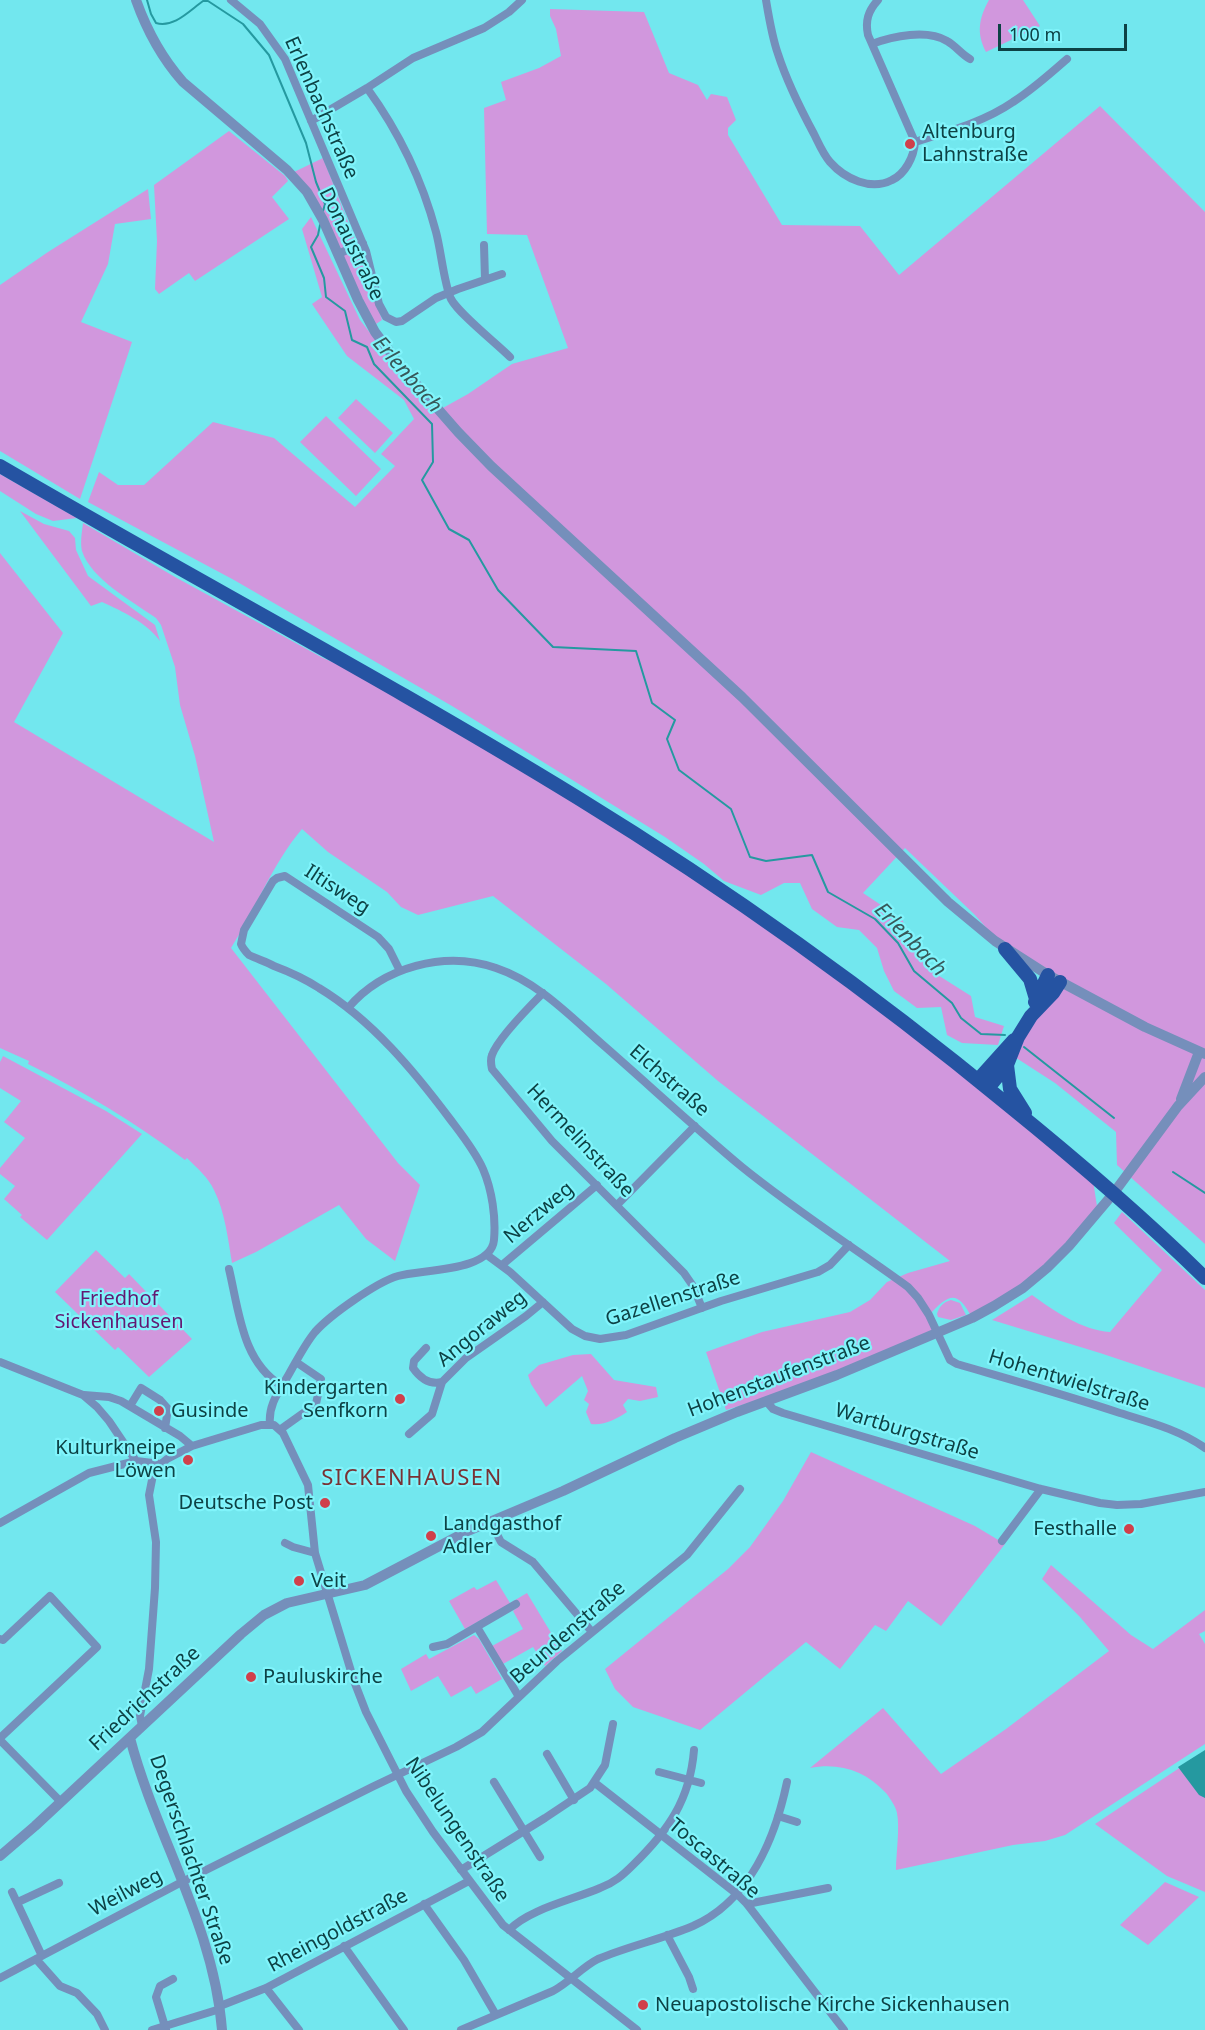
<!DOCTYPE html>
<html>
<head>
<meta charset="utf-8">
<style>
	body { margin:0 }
	#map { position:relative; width:1205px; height:2030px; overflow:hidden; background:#72e7ee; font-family:"Noto Sans",sans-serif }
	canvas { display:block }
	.scale { position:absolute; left:998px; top:24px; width:129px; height:27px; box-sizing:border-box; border:3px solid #0d4245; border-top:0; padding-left:8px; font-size:18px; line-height:21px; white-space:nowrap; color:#0d4245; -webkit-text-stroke:4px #80f4fb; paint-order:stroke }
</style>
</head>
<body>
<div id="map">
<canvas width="1205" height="2030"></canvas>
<div class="scale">100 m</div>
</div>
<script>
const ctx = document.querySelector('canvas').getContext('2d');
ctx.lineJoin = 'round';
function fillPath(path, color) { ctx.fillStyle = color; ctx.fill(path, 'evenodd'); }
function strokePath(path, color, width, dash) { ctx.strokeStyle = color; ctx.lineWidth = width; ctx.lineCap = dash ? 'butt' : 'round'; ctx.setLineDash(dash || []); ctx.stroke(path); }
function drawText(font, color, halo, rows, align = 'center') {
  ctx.font = font + ' "Noto Sans",sans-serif'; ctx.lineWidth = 4.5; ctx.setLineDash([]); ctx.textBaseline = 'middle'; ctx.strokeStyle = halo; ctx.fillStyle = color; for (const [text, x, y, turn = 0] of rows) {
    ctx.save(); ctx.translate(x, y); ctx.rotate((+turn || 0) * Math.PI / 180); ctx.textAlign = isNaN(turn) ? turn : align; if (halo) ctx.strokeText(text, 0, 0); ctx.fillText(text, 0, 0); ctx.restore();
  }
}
fillPath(new Path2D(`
	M 989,0 L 1023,0 L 1040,26 L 986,52 C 976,33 979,18 989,0 Z
	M 550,9 L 644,12 L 669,73 L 698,85 L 707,100 L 711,94 L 727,97 L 736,120 L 728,128 L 728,135 L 782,225 L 860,226 L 899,275 L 1100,106 L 1205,212 L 1205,1244 L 1117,1165 L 1116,1132 L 1055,1083 L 1007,1052 L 1057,987 L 1005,949 L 975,915 L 905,848 L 863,893 L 902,919 L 913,945 L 933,972 L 971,996 L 975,1017 L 1004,1026 L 998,1045 L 962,1043 L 947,1035 L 941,1007 L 917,1008 L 894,991 L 884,971 L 877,948 L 859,930 L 837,927 L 812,909 L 800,883 L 784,883 L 761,895 L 724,881 L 704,864 L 665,837 L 452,706 L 234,580 L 88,502 L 99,472 L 118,485 L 144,485 L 213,422 L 274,438 L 355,507 L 395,466 L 381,454 L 414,419 L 404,400 L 347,356 L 312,304 L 322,297 L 302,229 L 311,217 L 360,320 L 388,356 L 441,409 L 468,394 L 512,364 L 568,348 L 527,235 L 487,234 L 484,108 L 506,100 L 501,82 L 539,68 L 561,56 L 556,29 L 550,16 Z
	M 229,131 L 285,176 L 288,181 L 272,197 L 289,219 L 195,281 L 189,273 L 159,294 L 155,289 L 157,241 L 154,185 Z
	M 323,158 L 364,263 L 382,320 L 376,324 L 294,172 Z
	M 148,189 L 151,219 L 115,224 L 108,264 L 81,322 L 132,342 L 80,499 L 0,451 L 0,285 L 48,252 Z
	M 356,399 L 393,433 L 375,453 L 338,418 Z
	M 326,416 L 381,469 L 356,496 L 300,442 Z
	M 0,474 L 77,518 L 53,521 L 36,514 L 0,491 Z
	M 20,511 L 44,524 L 69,531 L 75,538 L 76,550 L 88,576 L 155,625 L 160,641 C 147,623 122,611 102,602 L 91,606 Z
	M 83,523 L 175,577 L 323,658 L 389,686 L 770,924 L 1092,1174 L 1098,1213 L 1058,1258 L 972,1318 C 957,1289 949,1294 929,1315 L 938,1331 L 837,1375 L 726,1410 L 706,1352 L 762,1332 L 850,1312 L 870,1300 L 887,1282 L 908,1273 L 950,1261 L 718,1081 L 606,984 L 493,896 L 418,915 L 401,907 L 387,892 L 328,852 L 302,829 C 272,864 256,909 231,948 L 398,1163 L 420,1185 L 395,1261 L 366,1239 L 339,1205 L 256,1252 L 232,1263 C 228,1239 225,1212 214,1190 C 208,1177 197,1168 187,1158 L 185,1160 C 136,1123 83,1091 28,1064 L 29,1061 L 0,1048 L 0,553 L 63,633 L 14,722 L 214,842 L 195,756 L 180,705 L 175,667 L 161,625 L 156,618 C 132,601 91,579 82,551 C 80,542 82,532 83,523 Z
	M 3,1056 L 106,1111 L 142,1134 L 47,1240 L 20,1217 L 22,1215 L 4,1199 L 15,1186 L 0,1174 L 0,1168 L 25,1138 L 4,1122 L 21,1101 L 0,1088 L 0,1062 Z
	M 1122,1212 L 1205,1290 L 1205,1388 L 1100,1353 L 992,1320 L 1032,1295 C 1054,1311 1082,1330 1110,1332 L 1162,1270 L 1114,1223 Z
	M 96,1250 L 125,1278 L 129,1274 L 192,1339 L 149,1377 L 118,1347 L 115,1350 L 55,1292 Z
	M 951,1300 L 960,1303 L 966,1315 L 951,1320 L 938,1317 L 937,1314 C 939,1307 943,1302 951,1300 Z
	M 591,1354 L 614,1380 L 656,1387 L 658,1397 L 640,1401 L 628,1399 L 623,1405 L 627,1412 C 617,1419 603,1426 591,1424 L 586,1412 L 589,1404 L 584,1400 L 588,1391 L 582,1376 L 546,1407 L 531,1384 L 528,1375 L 539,1365 L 573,1355 Z
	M 811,1452 L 975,1526 L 1005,1544 L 941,1626 L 908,1601 L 886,1631 L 875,1625 L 840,1669 L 806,1642 L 700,1730 L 633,1707 L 615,1689 L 605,1669 L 728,1569 L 750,1547 L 783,1501 Z
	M 1051,1565 L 1131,1635 L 1153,1649 L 1205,1610 L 1205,1631 L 1199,1634 L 1205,1644 L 1205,1744 L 1065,1835 L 1045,1841 L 1013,1845 L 896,1870 C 896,1854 900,1828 897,1813 C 896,1807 890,1798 886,1793 C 866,1771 839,1762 810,1768 L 883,1708 L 941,1774 L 1006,1729 L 1109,1651 L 1080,1617 L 1042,1579 Z
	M 496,1580 L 510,1603 L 527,1593 L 562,1651 L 545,1666 L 533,1647 L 503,1664 L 492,1646 L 523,1629 L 513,1611 L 518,1607 L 515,1601 L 465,1629 L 449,1601 L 474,1587 L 477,1590 Z
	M 474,1635 L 479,1639 L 502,1679 L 476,1694 L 471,1686 L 451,1697 L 438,1676 L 411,1691 L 401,1669 L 426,1654 L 429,1659 Z
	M 1205,1751 L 1205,1892 L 1167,1876 L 1095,1824 Z
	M 1165,1882 L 1199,1897 L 1148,1945 L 1120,1925 Z`), '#d197dd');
fillPath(new Path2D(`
	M 1205,1750 L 1205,1798 L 1199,1795 L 1178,1767 Z`), '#2599a0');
strokePath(new Path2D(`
	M 147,0 L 151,14 L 156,23 C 174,28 189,11 203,1 L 208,1 L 243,24 L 269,55 L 306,143 L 316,182 L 325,204 L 323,211
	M 320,225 L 318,235 L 311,247 L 324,278 L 326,297 L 345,311 L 352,340 L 367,347 L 374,364 L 432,424 L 433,462 L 422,480 L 449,529 L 469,540 L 498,590 L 553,647 L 636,651 L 652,703 L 675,720 L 667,739 L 679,770 L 731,809 L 750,857 L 766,861 L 812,855 L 828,892 L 875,919 L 898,943 L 914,971 L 952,1003 L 961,1018 L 981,1034 L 1005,1035
	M 1024,1047 L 1114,1118
	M 1173,1172 L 1205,1193`), '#2599a0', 2);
strokePath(new Path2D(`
	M 231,0 L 260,24 L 285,59 L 366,251 L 379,304 L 386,317 L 396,322 L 402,321 L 436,298 L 458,289 L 502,274
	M 766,0 C 769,18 772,37 778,54 C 787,82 800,108 814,134 C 819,144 823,154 830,162 C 845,179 871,191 892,180 C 905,174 914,157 915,142 L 868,35 C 865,21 868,11 878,0
	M 872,44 C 893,36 927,29 947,41 C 956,46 961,54 970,59
	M 367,88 C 399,132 422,179 436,232 C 441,250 444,284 451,299 C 459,314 496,343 510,357
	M 311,121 L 367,88 L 413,58 L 484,28 L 509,12 L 522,0
	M 915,142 C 947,132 984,122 1013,102 C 1032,90 1050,74 1067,59
	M 484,245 L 485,279
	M 338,254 L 363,243
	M 543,993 C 529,1007 498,1038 492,1055 C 490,1060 491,1064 492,1069 L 552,1141 L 684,1273 L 693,1286 L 702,1308
	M 348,1008 C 383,967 445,950 496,968 C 538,982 570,1016 602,1044 C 649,1085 694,1127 742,1167 C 795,1210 853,1247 908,1287 L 918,1298 L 929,1315 L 950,1360 L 957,1364 C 1012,1380 1066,1395 1120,1413 C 1149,1422 1180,1430 1205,1448
	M 617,1205 L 695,1126
	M 487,1255 L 510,1272 L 572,1329 L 585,1336 L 600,1339 L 626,1335 L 721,1301 L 818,1272 L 830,1265 L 849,1245
	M 502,1265 L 597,1185
	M 229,1269 C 239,1311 242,1362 282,1386
	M 426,1348 L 414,1361 L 413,1368 C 420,1378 430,1385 442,1382
	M 0,1362 L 83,1395 L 97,1407 L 109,1421 L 136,1461 L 161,1464
	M 84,1395 L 109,1397 L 121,1401 L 180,1436 L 192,1446
	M 766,1401 L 773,1409 L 783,1413 L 1041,1489 L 1100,1503 L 1117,1505 L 1141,1504 L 1205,1492
	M 130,1406 L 141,1388 L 160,1400 L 168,1409 L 165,1428
	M 270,1424 C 268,1404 280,1390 289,1374 C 297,1360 305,1344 315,1332 C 330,1315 377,1282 398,1276 C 422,1269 491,1272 494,1240 C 496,1217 492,1190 483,1169 C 475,1151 462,1135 450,1119 C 414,1071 372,1020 319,988 C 305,979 290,972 274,966 C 267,962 257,959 249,955 C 246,952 243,949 241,944 L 244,930 L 273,881 L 277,878 L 285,876 L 378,937 L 389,949 L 400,971
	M 281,1429 L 316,1404 L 321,1379 L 296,1362
	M 409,1434 L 432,1414 L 442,1382 L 466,1358 L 526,1316 L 543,1302
	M 490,1521 L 501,1542 L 533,1562 L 592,1632
	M 0,1523 L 89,1473 L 136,1461
	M 1002,1541 L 1041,1489
	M 285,1543 L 293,1547 L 315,1553
	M 477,1627 L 519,1697
	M 0,1639 L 3,1640 L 50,1596 L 97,1647 L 0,1738
	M 433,1647 L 447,1644 L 516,1604
	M 142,1726 L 140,1716 L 149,1669 L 155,1588 L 156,1542 L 149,1495 L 153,1475 L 161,1464 L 167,1459 L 192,1446 L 261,1425 L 274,1425 L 283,1433 L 308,1485 L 315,1553 L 354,1681 L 366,1712 L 406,1791 L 433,1832 L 503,1925 L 637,2030
	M 0,1740 L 61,1802
	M 547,1754 L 574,1800
	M 659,1772 L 701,1783
	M 494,1782 L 540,1857
	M 595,1783 L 737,1894 L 747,1904 L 844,2030
	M 778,1816 L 797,1822
	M 461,1870 L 545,1818 L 590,1788 L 605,1765 L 613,1724
	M 12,1892 L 42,1956
	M 18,1902 L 59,1883
	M 424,1904 L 464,1960 L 496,2015
	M 747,1904 L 828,1888
	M 509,1930 C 529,1909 572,1900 600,1888 C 614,1883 623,1875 633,1865 C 668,1831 690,1800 694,1750
	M 667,1935 L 689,1977 L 693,1989
	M 344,1946 L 404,2030
	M 36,1959 L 60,1986 L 77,1993 L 97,2014 L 105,2030
	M 0,1978 L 178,1884 L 372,1787 L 456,1747 L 482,1732 L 557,1661 L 687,1555 L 740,1489
	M 266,1988 L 299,2030
	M 220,2006 L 266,1988 L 469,1881
	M 152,2030 L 220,2009
	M 166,2030 L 156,1997 L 160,1986 L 173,1979
	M 461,2030 L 553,1991 C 570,1982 582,1967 598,1959 C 629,1946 662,1939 693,1926 C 749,1901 775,1839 787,1782`), '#758fbb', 8);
strokePath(new Path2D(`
	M 136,0 C 147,31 161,57 183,82 L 287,170 L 307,192 L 323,220 L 358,300 L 375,332 L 402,368 L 458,432 L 491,466 L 742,697 L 948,902 L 995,941 L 1048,975 L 1145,1027 L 1205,1054
	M 1181,1099 L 1199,1052
	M 130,1738 C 156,1837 214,1926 222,2030
	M 0,1856 L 35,1826 L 241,1634 L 264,1615 L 287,1603 L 365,1585 L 468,1531 L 563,1491 L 675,1438 L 737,1412 L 837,1375 L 972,1318 L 994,1306 L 1023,1288 L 1047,1268 L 1069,1246 L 1113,1194 L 1178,1106 L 1205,1077`), '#758fbb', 10);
strokePath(new Path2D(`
	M 0,466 C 192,578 389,682 578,798 C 728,890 871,992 1007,1104 C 1075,1159 1142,1216 1205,1278
	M 1005,949 L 1030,979 L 1036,999
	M 1035,1002 L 1048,975
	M 1007,1065 L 1010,1089 L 1025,1113
	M 978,1080 L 1014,1040
	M 988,1088 L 1007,1065 L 1018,1037 L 1031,1016 L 1053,993 L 1060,982`), '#2553a2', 14);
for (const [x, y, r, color] of [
	[910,144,6,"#d0404b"],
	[400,1399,6,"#d0404b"],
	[159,1411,6,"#d0404b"],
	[188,1460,6,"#d0404b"],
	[325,1503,6,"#d0404b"],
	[1129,1529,6,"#d0404b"],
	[431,1536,6,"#d0404b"],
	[299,1581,6,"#d0404b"],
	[251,1677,6,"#d0404b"],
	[643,2005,6,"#d0404b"]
]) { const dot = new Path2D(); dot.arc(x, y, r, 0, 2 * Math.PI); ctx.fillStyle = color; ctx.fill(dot); strokePath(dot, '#80f4fb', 2); }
drawText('20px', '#0d4245', '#80f4fb', [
	["Erlenbachstraße",321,108,66],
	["Donaustraße",351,244,64],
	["Iltisweg",337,890,33],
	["Elchstraße",669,1081,41],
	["Hermelinstraße",580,1141,47],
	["Nerzweg",539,1213,-40],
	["Gazellenstraße",673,1299,-18],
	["Angoraweg",482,1329,-39],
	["Hohenstaufenstraße",779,1377,-21],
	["Hohentwielstraße",1069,1381,17],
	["Wartburgstraße",907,1432,17],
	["Beundenstraße",568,1633,-41],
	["Friedrichstraße",145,1699,-43],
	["Nibelungenstraße",457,1830,56],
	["Toscastraße",714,1859,40],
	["Degerschlachter Straße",191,1860,71],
	["Weilweg",126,1893,-28],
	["Rheingoldstraße",338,1931,-28]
]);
drawText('20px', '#0d4245', '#80f4fb', [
	["Altenburg",922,132],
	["Lahnstraße",922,155],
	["Kindergarten",388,1388,"right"],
	["Senfkorn",388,1411,"right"],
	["Gusinde",171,1411],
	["Kulturkneipe",176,1448,"right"],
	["Löwen",176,1471,"right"],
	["Deutsche Post",313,1503,"right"],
	["Landgasthof",443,1524],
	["Adler",443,1547],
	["Festhalle",1117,1529,"right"],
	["Veit",311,1581],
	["Pauluskirche",263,1677],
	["Neuapostolische Kirche Sickenhausen",655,2005]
], 'left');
drawText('20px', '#631771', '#80f4fb', [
	["Friedhof",119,1299],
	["Sickenhausen",119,1322]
]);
drawText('italic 21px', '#37585a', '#80f4fb', [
	["Erlenbach",407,375,49],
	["Erlenbach",910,940,46]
]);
ctx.letterSpacing = '1.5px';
drawText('22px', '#793234', '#80f4fb', [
	["SICKENHAUSEN",412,1479]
]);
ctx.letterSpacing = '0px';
</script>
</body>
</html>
